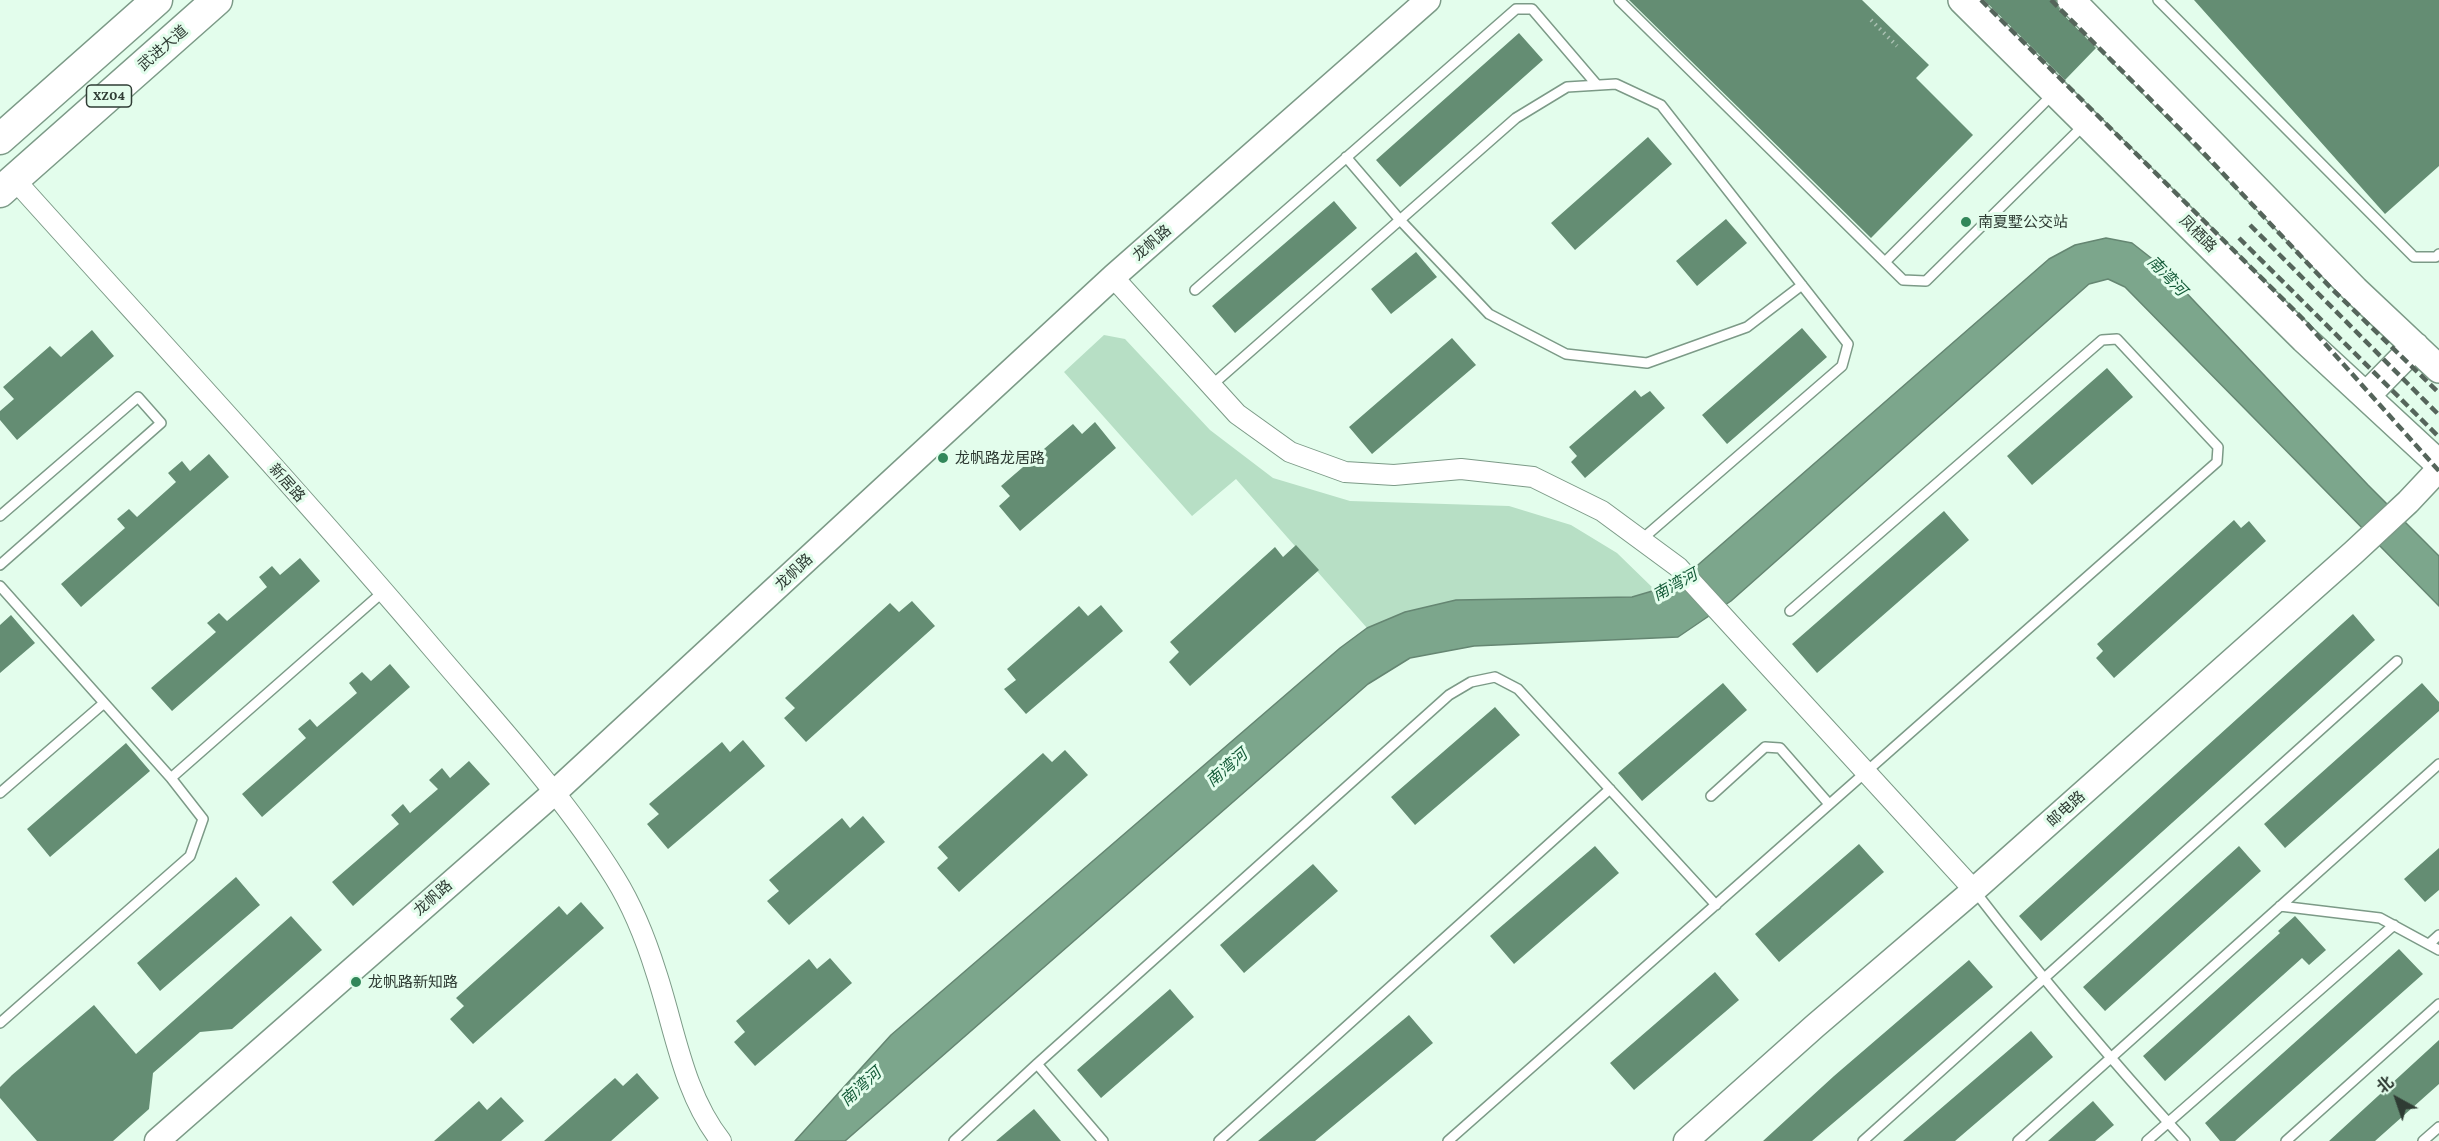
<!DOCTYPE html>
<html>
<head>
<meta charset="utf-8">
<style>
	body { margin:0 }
	#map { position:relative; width:2439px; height:1141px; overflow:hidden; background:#e3fdec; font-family:"Crimson Pro","Noto Sans SC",serif }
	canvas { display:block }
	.north { position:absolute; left:2367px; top:1069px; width:60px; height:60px; -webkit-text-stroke:4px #e3fdec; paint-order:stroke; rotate:320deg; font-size:16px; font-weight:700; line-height:24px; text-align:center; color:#2f3c34 }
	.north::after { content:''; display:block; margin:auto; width:21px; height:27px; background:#2f3c34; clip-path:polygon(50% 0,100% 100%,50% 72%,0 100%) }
</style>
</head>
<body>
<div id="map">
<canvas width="2439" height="1141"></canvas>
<div class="north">北</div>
</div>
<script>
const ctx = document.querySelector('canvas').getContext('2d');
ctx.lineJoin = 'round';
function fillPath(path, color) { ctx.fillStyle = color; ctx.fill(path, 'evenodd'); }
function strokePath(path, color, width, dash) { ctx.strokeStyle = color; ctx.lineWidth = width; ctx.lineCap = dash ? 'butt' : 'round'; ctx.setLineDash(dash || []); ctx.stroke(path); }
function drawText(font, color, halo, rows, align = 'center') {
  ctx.font = font + ' "Crimson Pro","Noto Sans SC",serif'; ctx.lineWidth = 6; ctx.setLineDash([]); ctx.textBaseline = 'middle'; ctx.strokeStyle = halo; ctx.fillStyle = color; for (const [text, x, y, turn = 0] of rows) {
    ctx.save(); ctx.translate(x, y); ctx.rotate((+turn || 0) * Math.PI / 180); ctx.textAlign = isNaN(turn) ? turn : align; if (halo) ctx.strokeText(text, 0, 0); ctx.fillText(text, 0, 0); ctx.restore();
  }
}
fillPath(new Path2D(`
	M 1104,335 L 1125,339 L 1210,430 L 1273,478 L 1350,501 L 1509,506 L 1571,525 L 1617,553 L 1655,590 L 1632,597 L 1456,600 L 1406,612 L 1367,628 L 1236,479 L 1192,516 L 1064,372 Z`), '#b7dfc5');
const water = new Path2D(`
	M 2106,238 L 2132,243 L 2160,265 L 2368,485 L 2439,556 L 2439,606 L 2125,287 L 2108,279 L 2089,284 L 1731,601 L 1678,637 L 1474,646 L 1410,658 L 1368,684 L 845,1141 L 795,1141 L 891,1035 L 1340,648 L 1367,628 L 1405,612 L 1456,600 L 1632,597 L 1666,587 L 1699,564 L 2049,259 L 2075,245 Z`);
fillPath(water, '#7ca68c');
strokePath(water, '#658672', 1.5);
fillPath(new Path2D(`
	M 1629,0 L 1862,0 L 1929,65 L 1916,78 L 1973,135 L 1871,238 Z
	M 1984,0 L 2056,0 L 2060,11 L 2096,48 L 2065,80 Z
	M 2194,0 L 2439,0 L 2439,166 L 2385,214 Z
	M 1519,33 L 1543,60 L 1400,187 L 1376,160 Z
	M 1648,137 L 1672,164 L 1575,250 L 1551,223 Z
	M 1334,201 L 1357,228 L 1235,333 L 1212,306 Z
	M 1726,219 L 1747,243 L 1697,286 L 1676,261 Z
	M 1416,252 L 1437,277 L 1391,314 L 1371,289 Z
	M 1802,328 L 1827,357 L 1727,444 L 1702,415 Z
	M 92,330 L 114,356 L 17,440 L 0,420 L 0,411 L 14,399 L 3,387 L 50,346 L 61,357 Z
	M 1452,338 L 1476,365 L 1372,454 L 1349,427 Z
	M 2107,368 L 2133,397 L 2032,485 L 2007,456 Z
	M 1635,390 L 1641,397 L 1650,391 L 1665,408 L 1585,478 L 1571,462 L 1577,456 L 1569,447 Z
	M 1095,422 L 1116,448 L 1020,531 L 999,506 L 1010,496 L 1001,486 L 1073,424 L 1082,434 Z
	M 209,454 L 229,477 L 81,607 L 61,584 L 125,528 L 117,519 L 129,509 L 137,517 L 176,482 L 168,473 L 182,461 L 190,471 Z
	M 1944,511 L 1969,540 L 1817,673 L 1792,644 Z
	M 2234,520 L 2241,528 L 2249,521 L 2266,541 L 2114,678 L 2096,658 L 2103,651 L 2097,644 Z
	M 1296,545 L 1319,570 L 1190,686 L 1169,662 L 1179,652 L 1170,642 L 1275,547 L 1283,557 Z
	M 300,558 L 320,581 L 172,711 L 151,688 L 216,632 L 207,623 L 219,613 L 227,621 L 267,587 L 259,577 L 272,566 L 280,575 Z
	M 912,601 L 935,626 L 806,742 L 784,718 L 795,708 L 785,698 L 890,603 L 899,612 Z
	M 1101,605 L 1123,631 L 1026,714 L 1004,689 L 1016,680 L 1007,669 L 1079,606 L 1088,616 Z
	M 2353,614 L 2375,640 L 2041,941 L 2019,916 Z
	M 11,615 L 35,643 L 0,673 L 0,625 Z
	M 390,664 L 410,687 L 262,817 L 242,794 L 306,738 L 298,729 L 310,719 L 317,727 L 357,693 L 349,683 L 362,672 L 371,681 Z
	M 1723,683 L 1747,710 L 1642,801 L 1618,773 Z
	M 2422,683 L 2439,702 L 2439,711 L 2285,848 L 2264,824 Z
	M 1495,707 L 1520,735 L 1415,825 L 1391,797 Z
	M 743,740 L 765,766 L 668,849 L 647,824 L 659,814 L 649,804 L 722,742 L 730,752 Z
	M 126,743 L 150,771 L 50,857 L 27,829 Z
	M 1065,750 L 1088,775 L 959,892 L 937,868 L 948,858 L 938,847 L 1043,753 L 1052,762 Z
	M 469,761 L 490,784 L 353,906 L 332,882 L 399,824 L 391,815 L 403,804 L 410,813 L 438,789 L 429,780 L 442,768 L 450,778 Z
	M 863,816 L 885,842 L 789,925 L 767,901 L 779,891 L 769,880 L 842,818 L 850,828 Z
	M 1859,844 L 1884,872 L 1779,962 L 1755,934 Z
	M 1595,846 L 1619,873 L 1514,964 L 1490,936 Z
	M 2239,846 L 2261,871 L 2105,1011 L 2083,987 Z
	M 2439,848 L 2439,890 L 2425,902 L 2404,879 Z
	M 1313,864 L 1338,891 L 1244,973 L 1220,945 Z
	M 236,877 L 260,905 L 160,991 L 137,963 Z
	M 581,902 L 604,928 L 473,1044 L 450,1019 L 464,1006 L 456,998 L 559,906 L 567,915 Z
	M 291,916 L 322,950 L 232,1029 L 200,1032 L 153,1073 L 149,1109 L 113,1141 L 37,1141 L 0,1098 L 0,1087 L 12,1075 L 94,1005 L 136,1054 Z
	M 2295,916 L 2326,950 L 2309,965 L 2302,958 L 2165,1081 L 2143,1056 L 2280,933 L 2278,931 Z
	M 2399,949 L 2423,974 L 2235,1141 L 2220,1141 L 2205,1123 Z
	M 830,958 L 852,983 L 755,1066 L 734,1042 L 745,1032 L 736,1021 L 809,959 L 817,969 Z
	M 1969,960 L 1993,987 L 1812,1141 L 1763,1141 L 1834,1076 Z
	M 1715,972 L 1739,1000 L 1634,1090 L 1610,1063 Z
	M 1170,989 L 1194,1017 L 1101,1098 L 1077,1070 Z
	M 1409,1015 L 1433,1043 L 1315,1141 L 1258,1141 Z
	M 2031,1031 L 2053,1057 L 1955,1141 L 1903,1141 Z
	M 2439,1040 L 2439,1084 L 2375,1141 L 2329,1141 Z
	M 637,1073 L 659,1098 L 611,1141 L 544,1141 L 615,1078 L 623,1086 Z
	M 501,1097 L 524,1121 L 501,1141 L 434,1141 L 479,1101 L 487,1110 Z
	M 2093,1101 L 2114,1125 L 2095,1141 L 2048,1141 Z
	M 1034,1109 L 1061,1141 L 996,1141 Z`), '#648d73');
const service = new Path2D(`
	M 1619,0 L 1903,280 L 1926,281 L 2085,124
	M 2158,0 L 2414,257 L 2436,257 L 2439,254
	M 1346,157 L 1400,220 L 1489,314 L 1566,354 L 1647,363 L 1747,327 L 1802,285
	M 1885,262 L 2053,94
	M 1195,290 L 1516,9 L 1532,9 L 1597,85
	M 1212,385 L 1516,118 L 1567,87 L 1616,84 L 1661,105 L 1848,344 L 1842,366 L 1641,540
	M 0,516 L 138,397 L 161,423 L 0,565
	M 0,586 L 171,778 L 203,819 L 190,856 L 0,1023
	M 171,778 L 384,591
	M 0,793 L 104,703
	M 1711,796 L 1765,747 L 1780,748 L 1829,804
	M 1974,890 C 2041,977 2111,1060 2185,1141
	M 2280,906 L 2380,918 L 2439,950
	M 2429,944 L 2439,935
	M 1037,1064 L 1103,1141
	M 954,1141 L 1037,1064 L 1449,695 L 1471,682 L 1495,677 L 1518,689 L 1716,905
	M 1219,1141 L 1610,789
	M 1448,1141 L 2217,462 L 2218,447 L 2117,339 L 2102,340 L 1790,611
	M 1863,1141 L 2397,661
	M 2018,1141 L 2439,764
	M 2147,1141 L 2394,925
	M 2286,1141 L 2439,1004
	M 2423,1141 L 2439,1127`);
const minor = new Path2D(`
	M 14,179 C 155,336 298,490 434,650 C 497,724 564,796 615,878 C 633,907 646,940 656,972 C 675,1029 683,1093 721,1141
	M 1113,277 L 1237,414 L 1290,452 L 1345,472 L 1394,475 L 1461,469 L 1533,477 L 1602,511 L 1678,567 L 1974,890`);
const tertiary = new Path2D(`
	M 157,1141 L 555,792 L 1113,277 L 1428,0
	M 1686,1141 L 1815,1026 L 1974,890 L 2353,553 L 2408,502 L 2439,469`);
const secondary = new Path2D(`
	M 1962,0 L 2304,339 L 2439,464
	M 2071,0 L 2355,290 L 2439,369
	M 2366,396 L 2415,346`);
const primary = new Path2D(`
	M 0,139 L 157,0
	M 0,192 L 217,0`);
strokePath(service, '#7c9a87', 12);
strokePath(minor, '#7c9a87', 22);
strokePath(tertiary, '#7c9a87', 27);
strokePath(secondary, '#7c9a87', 30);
strokePath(primary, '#7c9a87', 33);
strokePath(new Path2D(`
	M 1871,20 L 1897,46`), '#aac0b2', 4, [1.5, 4.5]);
strokePath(service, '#fff', 9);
strokePath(minor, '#fff', 20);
strokePath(tertiary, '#fff', 24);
strokePath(secondary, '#fff', 27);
strokePath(primary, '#fff', 30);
strokePath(new Path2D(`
	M 1981,0 L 2302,318 L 2439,471
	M 2051,0 L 2197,146 L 2330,287 L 2439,393
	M 2250,225 L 2439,415
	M 2239,238 L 2439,437`), '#55655b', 4.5, [9, 4.5]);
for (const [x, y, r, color] of [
	[1966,222,6,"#32875a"],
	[943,458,6,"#32875a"],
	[356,982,6,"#32875a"]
]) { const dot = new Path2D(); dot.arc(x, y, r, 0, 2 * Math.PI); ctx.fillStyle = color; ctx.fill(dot); strokePath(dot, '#e3fdec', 2); }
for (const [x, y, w] of [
	[109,96,45]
]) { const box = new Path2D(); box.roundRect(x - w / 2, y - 11, w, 22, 4.5); ctx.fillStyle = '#e3fdec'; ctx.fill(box); strokePath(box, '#2f3c34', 1.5); }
drawText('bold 14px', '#2f3c34', null, [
	["XZ04",109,96]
]);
drawText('15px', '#2f3c34', '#e3fdec', [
	["武进大道",163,48,-41],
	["凤栖路",2198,234,45],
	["龙帆路",1152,243,-41],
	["新居路",287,483,48],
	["龙帆路",794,572,-43],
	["邮电路",2066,809,-42],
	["龙帆路",433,898,-41]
]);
drawText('15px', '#2f3c34', '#e3fdec', [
	["南夏墅公交站",1978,222],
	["龙帆路龙居路",955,458],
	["龙帆路新知路",368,982]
], 'left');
drawText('italic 16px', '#145b38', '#e3fdec', [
	["南湾河",2167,276,46],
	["南湾河",1675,585,-29],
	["南湾河",1227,768,-41],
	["南湾河",861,1087,-42]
]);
</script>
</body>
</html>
